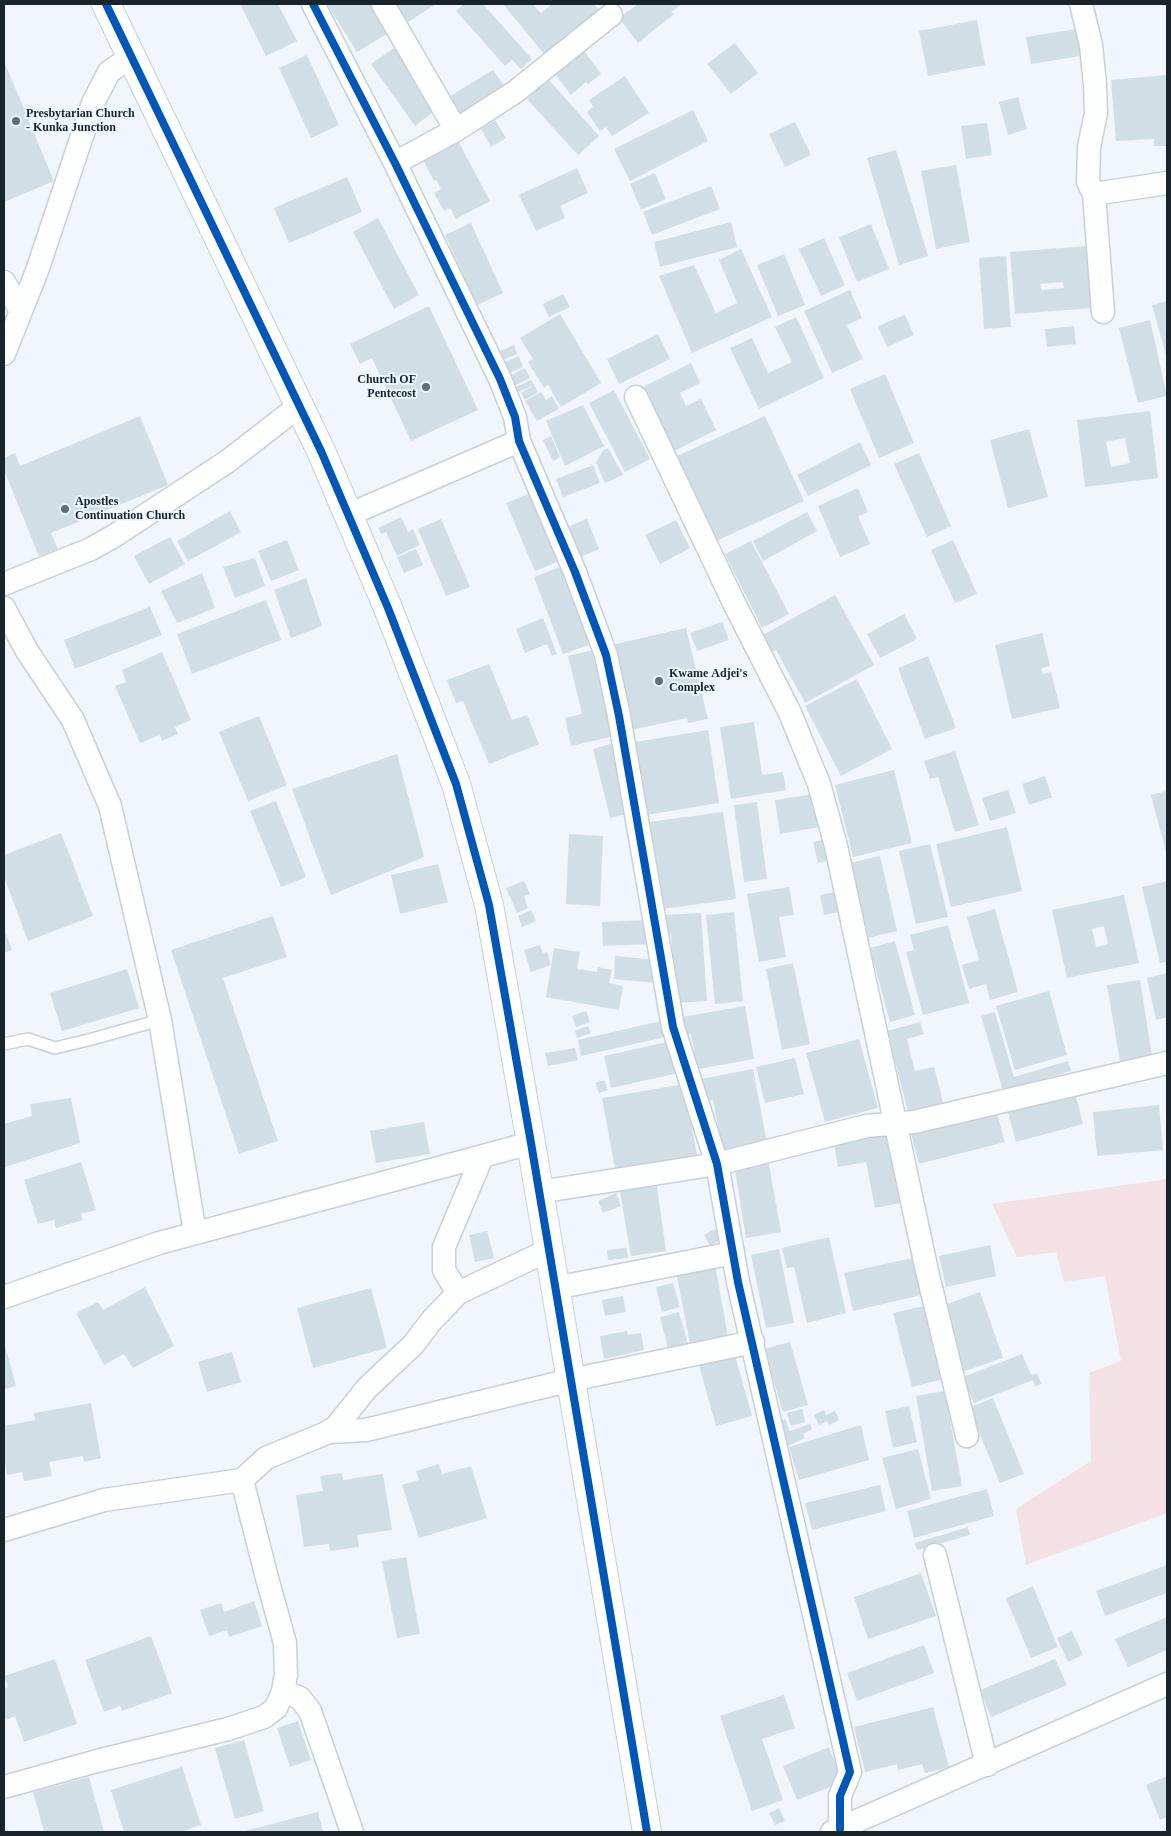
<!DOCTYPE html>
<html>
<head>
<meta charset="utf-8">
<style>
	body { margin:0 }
	#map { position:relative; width:1171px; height:1836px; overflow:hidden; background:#f0f6fb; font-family:"Times New Roman",serif }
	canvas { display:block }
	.frame { position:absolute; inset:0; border:5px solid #19232a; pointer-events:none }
</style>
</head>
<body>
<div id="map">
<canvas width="1171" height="1836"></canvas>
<div class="frame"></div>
</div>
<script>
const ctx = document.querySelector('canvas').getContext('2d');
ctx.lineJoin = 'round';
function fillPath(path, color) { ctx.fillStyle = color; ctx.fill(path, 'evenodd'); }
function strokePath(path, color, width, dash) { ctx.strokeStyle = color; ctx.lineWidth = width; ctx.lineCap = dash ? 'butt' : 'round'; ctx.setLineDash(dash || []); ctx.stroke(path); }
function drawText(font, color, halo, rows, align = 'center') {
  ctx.font = font + ' "Times New Roman",serif'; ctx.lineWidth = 4; ctx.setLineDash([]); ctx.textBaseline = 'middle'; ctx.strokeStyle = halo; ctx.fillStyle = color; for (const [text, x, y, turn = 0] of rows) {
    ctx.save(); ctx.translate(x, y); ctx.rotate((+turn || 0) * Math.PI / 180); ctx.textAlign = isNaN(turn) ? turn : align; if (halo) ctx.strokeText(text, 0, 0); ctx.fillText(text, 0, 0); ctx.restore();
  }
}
fillPath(new Path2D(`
	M 1167,1179 L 1167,1513 L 1026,1565 L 1016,1509 L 1091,1461 L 1089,1373 L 1121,1361 L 1105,1276 L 1064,1282 L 1056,1252 L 1017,1257 L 992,1204 Z`), '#f3e1e5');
fillPath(new Path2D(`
	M 240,4 L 278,4 L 297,41 L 266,56 Z
	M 327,4 L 370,4 L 388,33 L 357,52 Z
	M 396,4 L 436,4 L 408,22 Z
	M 464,4 L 483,4 L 532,59 L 521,69 L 512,60 L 505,66 L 456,11 Z
	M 503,4 L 533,4 L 541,13 L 552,4 L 594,4 L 599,10 L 545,55 Z
	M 638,4 L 682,4 L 671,12 L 674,14 L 638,43 L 619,18 Z
	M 977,20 L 985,65 L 928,76 L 919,31 Z
	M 1082,28 L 1086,55 L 1031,64 L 1026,37 Z
	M 735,43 L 758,73 L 731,94 L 707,64 Z
	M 394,48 L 437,109 L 415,126 L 371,64 Z
	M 584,51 L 601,74 L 588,84 L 586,82 L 571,95 L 555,74 Z
	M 307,55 L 339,125 L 311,138 L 279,68 Z
	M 4,61 L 54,181 L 4,202 Z
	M 493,70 L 507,90 L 461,119 L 447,98 Z
	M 1167,75 L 1167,146 L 1154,146 L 1154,139 L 1116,141 L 1111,80 Z
	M 625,76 L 649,113 L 612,136 L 606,127 L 600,131 L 587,112 L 593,107 L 589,100 Z
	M 548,79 L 599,136 L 578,155 L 527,99 Z
	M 1018,97 L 1027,129 L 1008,135 L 999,102 Z
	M 693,110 L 708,141 L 630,181 L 614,149 Z
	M 495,120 L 506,138 L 491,147 L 481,129 Z
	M 795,122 L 811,155 L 785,167 L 769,134 Z
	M 987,123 L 992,155 L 966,159 L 961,126 Z
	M 456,137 L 490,201 L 456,219 L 450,208 L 444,211 L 434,193 L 441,189 L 436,180 L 434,181 L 421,156 Z
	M 896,150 L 928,256 L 899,265 L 867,158 Z
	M 956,165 L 970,242 L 936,249 L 921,171 Z
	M 577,168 L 588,193 L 560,206 L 565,218 L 536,231 L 519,195 Z
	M 655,173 L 666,199 L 641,210 L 630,184 Z
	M 347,177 L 362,212 L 289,243 L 274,208 Z
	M 711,186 L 720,209 L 652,235 L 643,212 Z
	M 378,218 L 419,295 L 394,309 L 353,232 Z
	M 731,222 L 737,247 L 660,267 L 654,242 Z
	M 471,223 L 503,293 L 477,305 L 445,235 Z
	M 871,224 L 889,269 L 857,282 L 839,237 Z
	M 824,238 L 845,285 L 821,296 L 799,249 Z
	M 1087,246 L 1092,308 L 1015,314 L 1010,252 ZM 1063,282 L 1064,288 L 1041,290 L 1040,284 Z
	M 741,249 L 772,317 L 692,353 L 659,276 L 694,265 L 716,313 L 737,303 L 719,260 Z
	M 784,254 L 805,305 L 778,316 L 757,265 Z
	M 1006,256 L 1011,327 L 984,329 L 979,258 Z
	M 850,290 L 862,318 L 847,325 L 863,359 L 832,373 L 804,311 Z
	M 563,294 L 570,307 L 549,317 L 543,304 Z
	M 1167,301 L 1167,359 L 1152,305 Z
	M 429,306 L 478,410 L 411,441 L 372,358 L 360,364 L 350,344 Z
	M 560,314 L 601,383 L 561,407 L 548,385 L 544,388 L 528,362 L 533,359 L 520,338 Z
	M 905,315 L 914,335 L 887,347 L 878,326 Z
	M 796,317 L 824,378 L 759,409 L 730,348 L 752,338 L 768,373 L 792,362 L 775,327 Z
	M 1150,320 L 1167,396 L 1138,403 L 1119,328 Z
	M 1074,326 L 1076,344 L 1047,347 L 1045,329 Z
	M 658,334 L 670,359 L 619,384 L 607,359 Z
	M 514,345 L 517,354 L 502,360 L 498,352 Z
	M 519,356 L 523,367 L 507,374 L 503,363 Z
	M 691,363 L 700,383 L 680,393 L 686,406 L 701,399 L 716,430 L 672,452 L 641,388 Z
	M 525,368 L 530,378 L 514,386 L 509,376 Z
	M 885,374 L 914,443 L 879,458 L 850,389 Z
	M 531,380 L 534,385 L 518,392 L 516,387 Z
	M 534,385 L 538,392 L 525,400 L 521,393 Z
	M 614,390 L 650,459 L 625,472 L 589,403 Z
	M 541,392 L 546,400 L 552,396 L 559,409 L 537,421 L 525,401 Z
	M 583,405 L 604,446 L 565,466 L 546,421 Z
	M 1150,411 L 1158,478 L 1085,487 L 1077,420 ZM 1125,438 L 1130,463 L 1111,467 L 1106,442 Z
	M 140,416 L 168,485 L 51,533 L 58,549 L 39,556 L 4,470 L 4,458 L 15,453 L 20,466 Z
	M 765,416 L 804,501 L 716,541 L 677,456 Z
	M 1029,429 L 1048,497 L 1008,508 L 990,440 Z
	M 551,436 L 560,457 L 553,461 L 543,440 Z
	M 860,442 L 871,465 L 808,496 L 797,475 Z
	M 608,448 L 623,475 L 605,483 L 596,463 L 603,450 Z
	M 919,453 L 951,526 L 927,537 L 894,464 Z
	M 593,465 L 600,483 L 563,497 L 556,479 Z
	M 858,488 L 868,512 L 858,516 L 870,544 L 840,557 L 818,506 Z
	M 533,492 L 562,560 L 535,571 L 506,503 Z
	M 230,511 L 241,532 L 188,561 L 177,541 Z
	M 807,512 L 817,531 L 763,561 L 753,541 Z
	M 401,517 L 408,532 L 413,529 L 420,545 L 397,556 L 386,532 L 382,534 L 378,528 Z
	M 441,519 L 470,587 L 446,596 L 418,529 Z
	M 587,519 L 599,549 L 574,560 L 562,529 Z
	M 676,520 L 690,548 L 660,564 L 645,535 Z
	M 170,537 L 185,564 L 149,584 L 134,556 Z
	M 287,540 L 299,570 L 271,581 L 258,551 Z
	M 953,540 L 977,594 L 955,603 L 931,550 Z
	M 751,541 L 789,614 L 762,628 L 725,554 Z
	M 416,549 L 423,565 L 404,573 L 397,557 Z
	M 255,558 L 265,586 L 235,598 L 223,567 Z
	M 563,566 L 592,644 L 563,654 L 534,577 Z
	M 202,573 L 215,608 L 177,623 L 161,591 Z
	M 306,578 L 322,626 L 291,638 L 274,590 Z
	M 835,595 L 874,665 L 805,703 L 776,650 L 769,654 L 759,637 Z
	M 266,600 L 281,640 L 192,674 L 177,634 Z
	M 150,607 L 162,635 L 75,669 L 64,640 Z
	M 904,614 L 917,639 L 880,658 L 867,634 Z
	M 543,618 L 557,654 L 552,656 L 547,644 L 525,653 L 516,629 Z
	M 722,622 L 729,640 L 697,651 L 690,633 Z
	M 686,628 L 708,719 L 688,723 L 687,718 L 631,730 L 611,645 Z
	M 1042,633 L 1050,666 L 1041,668 L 1043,674 L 1051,672 L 1060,708 L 1012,719 L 995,645 Z
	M 593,650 L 614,736 L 571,746 L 565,718 L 582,714 L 568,656 Z
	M 162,652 L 191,720 L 175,727 L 178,734 L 162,741 L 160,735 L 140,743 L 115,686 L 126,682 L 122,670 Z
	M 928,656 L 956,728 L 925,739 L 898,668 Z
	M 489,664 L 512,720 L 527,715 L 539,744 L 489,764 L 463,701 L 456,703 L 447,680 Z
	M 857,679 L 892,749 L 841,776 L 805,706 Z
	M 259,716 L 287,785 L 248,801 L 219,732 Z
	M 754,722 L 762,775 L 783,772 L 786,790 L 731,799 L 720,727 Z
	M 708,730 L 719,803 L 641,816 L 635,742 Z
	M 614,743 L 631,813 L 610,818 L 593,749 Z
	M 955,751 L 979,825 L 955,832 L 938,777 L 930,779 L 924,761 Z
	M 397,754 L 424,857 L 331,895 L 292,789 Z
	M 894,770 L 912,843 L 853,857 L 835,785 Z
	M 1045,776 L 1052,797 L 1029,805 L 1022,784 Z
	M 1008,790 L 1016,813 L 990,821 L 982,798 Z
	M 1167,791 L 1167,856 L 1151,795 Z
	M 815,794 L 820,827 L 780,834 L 775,800 Z
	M 276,801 L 306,877 L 281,887 L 250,811 Z
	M 757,802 L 767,879 L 744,882 L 734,805 Z
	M 723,812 L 736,899 L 662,909 L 649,822 Z
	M 1007,827 L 1022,891 L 951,907 L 936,844 Z
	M 61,833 L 93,916 L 28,941 L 4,877 L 4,855 Z
	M 569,834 L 603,836 L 600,906 L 566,904 Z
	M 828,839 L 833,860 L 818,863 L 813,842 Z
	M 930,844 L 948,917 L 916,924 L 899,851 Z
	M 880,856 L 897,931 L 867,938 L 850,863 Z
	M 438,864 L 448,902 L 400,914 L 391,875 Z
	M 524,881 L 530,894 L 524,896 L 528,908 L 517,913 L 506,888 Z
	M 1167,881 L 1167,962 L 1160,963 L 1142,887 Z
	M 789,887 L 794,915 L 779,917 L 786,957 L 759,962 L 747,894 Z
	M 839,891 L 843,911 L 824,915 L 820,895 Z
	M 1124,895 L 1139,963 L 1067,978 L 1052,910 ZM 1104,926 L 1108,944 L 1096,947 L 1092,929 Z
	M 995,909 L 1018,992 L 990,1000 L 986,984 L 969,989 L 962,965 L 979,960 L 967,917 Z
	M 531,910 L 536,921 L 522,927 L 518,916 Z
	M 734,912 L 743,1001 L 715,1004 L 706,915 Z
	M 701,913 L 707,1001 L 676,1003 L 671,933 L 662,933 L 661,915 Z
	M 273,916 L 287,957 L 223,978 L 278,1141 L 239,1154 L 171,950 Z
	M 651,920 L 652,944 L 603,946 L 602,922 Z
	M 948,925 L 969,1003 L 923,1015 L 906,952 L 914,950 L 910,935 Z
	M 4,928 L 12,950 L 4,953 Z
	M 895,941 L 915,1015 L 890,1022 L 870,948 Z
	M 540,945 L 543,953 L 547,952 L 551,965 L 531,972 L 524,950 Z
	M 554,948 L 580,952 L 577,969 L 597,972 L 598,967 L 612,970 L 609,983 L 623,986 L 619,1010 L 546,997 Z
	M 615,956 L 659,960 L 657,983 L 614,979 Z
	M 793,963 L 810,1044 L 782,1050 L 766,969 Z
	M 127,969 L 139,1008 L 62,1031 L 50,993 Z
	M 1167,973 L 1167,1017 L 1156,1020 L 1147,978 Z
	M 1140,980 L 1153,1062 L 1121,1067 L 1107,985 Z
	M 1049,991 L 1067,1055 L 1015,1070 L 996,1006 Z
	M 745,1006 L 754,1059 L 698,1069 L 691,1034 L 686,1035 L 682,1017 Z
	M 586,1011 L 590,1022 L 576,1027 L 572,1016 Z
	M 995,1012 L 1014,1077 L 1068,1061 L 1071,1071 L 1003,1091 L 981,1016 Z
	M 661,1021 L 665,1037 L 581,1056 L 578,1040 Z
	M 920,1022 L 924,1034 L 907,1039 L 915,1071 L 934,1067 L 944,1106 L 909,1115 L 887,1031 Z
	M 588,1026 L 591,1033 L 577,1038 L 575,1031 Z
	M 859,1039 L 878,1108 L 825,1122 L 806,1053 Z
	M 672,1041 L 679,1073 L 611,1088 L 604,1056 Z
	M 575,1048 L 578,1060 L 548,1066 L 545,1053 Z
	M 795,1058 L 804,1094 L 765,1103 L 756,1067 Z
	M 753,1069 L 767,1143 L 723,1151 L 713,1100 L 705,1101 L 701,1079 Z
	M 604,1080 L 608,1090 L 599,1093 L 595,1083 Z
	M 684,1084 L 697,1155 L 615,1169 L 602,1098 Z
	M 1075,1092 L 1083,1124 L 1016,1142 L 1007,1109 Z
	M 71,1098 L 80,1143 L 5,1167 L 4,1124 L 32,1116 L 30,1104 Z
	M 1159,1105 L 1163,1150 L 1097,1156 L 1093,1112 Z
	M 995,1107 L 1005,1142 L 919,1164 L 910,1130 Z
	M 424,1122 L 430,1154 L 376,1163 L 370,1131 Z
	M 886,1129 L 901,1203 L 875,1208 L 866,1162 L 838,1167 L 833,1139 Z
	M 768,1159 L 781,1232 L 746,1238 L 734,1164 Z
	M 81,1162 L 96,1210 L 81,1214 L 83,1220 L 56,1228 L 54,1220 L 38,1224 L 24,1180 Z
	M 656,1180 L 666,1251 L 631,1256 L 619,1186 Z
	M 616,1193 L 621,1206 L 603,1213 L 598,1201 Z
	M 715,1229 L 721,1240 L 710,1246 L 704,1235 Z
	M 487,1231 L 494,1258 L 475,1262 L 469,1235 Z
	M 829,1237 L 846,1313 L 807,1323 L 794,1267 L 787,1268 L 782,1248 Z
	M 990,1245 L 996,1276 L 946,1287 L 939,1256 Z
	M 627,1248 L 628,1258 L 608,1260 L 607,1250 Z
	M 779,1249 L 794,1323 L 766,1328 L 751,1255 Z
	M 912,1258 L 921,1295 L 853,1311 L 844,1273 Z
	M 715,1264 L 728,1337 L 690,1344 L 676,1271 Z
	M 673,1283 L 680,1307 L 662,1312 L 656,1287 Z
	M 145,1287 L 174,1346 L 133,1368 L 124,1354 L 104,1365 L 76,1313 L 98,1302 L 103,1310 Z
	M 371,1288 L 387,1348 L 313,1368 L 297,1308 Z
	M 980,1292 L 1003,1358 L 962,1372 L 939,1307 Z
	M 623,1296 L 626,1312 L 605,1316 L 602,1300 Z
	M 924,1306 L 943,1379 L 912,1387 L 893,1313 Z
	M 679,1312 L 688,1344 L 668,1349 L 660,1317 Z
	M 627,1331 L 628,1335 L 641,1333 L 644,1350 L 604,1359 L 600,1336 Z
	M 4,1342 L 16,1386 L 4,1389 Z
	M 790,1342 L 808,1405 L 783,1412 L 764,1349 Z
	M 232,1352 L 241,1382 L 207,1392 L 198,1362 Z
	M 1022,1354 L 1031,1375 L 1037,1373 L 1041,1384 L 1035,1387 L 1033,1380 L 974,1403 L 963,1377 Z
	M 735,1355 L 752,1416 L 716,1426 L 699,1365 Z
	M 945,1391 L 962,1486 L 932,1491 L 916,1396 Z
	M 993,1398 L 1024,1474 L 1000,1483 L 969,1408 Z
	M 91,1403 L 101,1458 L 84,1462 L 83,1456 L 49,1462 L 52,1476 L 24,1481 L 22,1472 L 7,1475 L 4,1456 L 4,1426 L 35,1420 L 34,1413 Z
	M 909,1406 L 917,1442 L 893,1448 L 885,1411 Z
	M 802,1409 L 805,1422 L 791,1426 L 787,1413 Z
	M 824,1410 L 826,1415 L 835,1411 L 839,1420 L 829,1425 L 827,1421 L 819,1425 L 814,1415 Z
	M 785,1419 L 790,1431 L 810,1424 L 812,1429 L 803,1434 L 805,1438 L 788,1446 L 776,1423 Z
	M 861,1425 L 869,1460 L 799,1480 L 789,1447 Z
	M 918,1449 L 931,1499 L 896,1509 L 882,1458 Z
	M 439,1464 L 442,1474 L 471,1466 L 487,1518 L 419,1538 L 402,1485 L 419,1480 L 416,1471 Z
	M 342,1473 L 343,1480 L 383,1474 L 392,1530 L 357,1535 L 359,1547 L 330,1551 L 329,1544 L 304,1547 L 296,1495 L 323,1491 L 320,1476 Z
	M 880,1485 L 886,1511 L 812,1530 L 805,1503 Z
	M 987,1489 L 994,1516 L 914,1538 L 907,1511 Z
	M 968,1527 L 970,1535 L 917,1550 L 915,1543 Z
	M 406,1557 L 420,1634 L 397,1638 L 382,1561 Z
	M 1167,1565 L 1167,1593 L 1105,1616 L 1096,1591 Z
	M 921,1573 L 936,1616 L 868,1639 L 854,1597 Z
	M 1033,1586 L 1058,1647 L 1031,1658 L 1006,1598 Z
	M 254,1601 L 262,1626 L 229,1637 L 227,1630 L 209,1636 L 200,1610 L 221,1603 L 224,1612 Z
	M 1167,1617 L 1167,1650 L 1128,1667 L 1115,1639 Z
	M 1072,1631 L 1083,1655 L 1068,1662 L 1057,1638 Z
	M 151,1636 L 172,1693 L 122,1711 L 120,1706 L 104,1712 L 85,1660 Z
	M 924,1645 L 934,1673 L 857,1701 L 847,1673 Z
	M 55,1659 L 77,1724 L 24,1742 L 15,1716 L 6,1720 L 4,1715 L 4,1689 L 8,1687 L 4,1676 Z
	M 1055,1659 L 1067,1685 L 991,1717 L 980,1690 Z
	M 784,1695 L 795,1728 L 762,1739 L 783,1800 L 752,1811 L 720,1716 Z
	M 933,1707 L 949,1767 L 925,1773 L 922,1764 L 898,1770 L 897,1764 L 865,1772 L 854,1727 Z
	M 298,1721 L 311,1760 L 290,1767 L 277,1728 Z
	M 244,1740 L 264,1811 L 235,1819 L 215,1748 Z
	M 829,1747 L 843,1782 L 797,1800 L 783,1766 Z
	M 182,1767 L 201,1825 L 180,1832 L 124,1832 L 111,1790 Z
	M 1167,1776 L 1167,1817 L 1160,1820 L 1146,1785 Z
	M 89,1777 L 104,1832 L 44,1832 L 33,1792 Z
	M 779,1808 L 785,1821 L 775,1825 L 769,1813 Z
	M 318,1812 L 323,1832 L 241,1832 Z`), '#d1dee6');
const lane = new Path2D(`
	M 4,1044 L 28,1039 L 55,1048 L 92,1039 L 160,1020`);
const street = new Path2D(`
	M 313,4 L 395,163 L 500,379 L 515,417 L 519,441 L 575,572 L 606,655 L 619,716 L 673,1027 L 717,1164 L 738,1282 L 850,1772 L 840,1796 L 840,1829
	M 383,4 L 456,130
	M 1081,4 L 1091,45 L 1095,85 L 1096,113 L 1089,147 L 1088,182 L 1094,194 L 1103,312
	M 395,163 L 456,130 L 515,92 L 611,15
	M 1094,194 L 1167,183
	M 4,282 L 21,311
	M 4,354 L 37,271 L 93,103 L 109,72 L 132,56
	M 636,397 L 734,603 L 790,713 L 819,784 L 836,846 L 927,1271 L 967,1436
	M 348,515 L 519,441
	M 4,584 L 91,549 L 114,536 L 228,461 L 299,406
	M 4,608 L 27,651 L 73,720 L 110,806 L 160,1020 L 195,1233
	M 539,1192 L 717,1164 L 866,1126 L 914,1122 L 1167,1063
	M 555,1288 L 733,1253
	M 458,1293 L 444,1270 L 444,1247 L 482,1157
	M 4,1297 L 159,1243 L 531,1143
	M 329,1432 L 366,1430 L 571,1380 L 753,1342
	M 4,1530 L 104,1500 L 242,1480 L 266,1458 L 324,1434 L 335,1428 L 367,1388 L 413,1345 L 432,1320 L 458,1293 L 549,1250
	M 935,1555 L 987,1765
	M 283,1691 L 300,1698 L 310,1711 L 352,1832
	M 4,1787 L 97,1761 L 228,1729 L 264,1717 L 276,1708 L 283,1691 L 286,1675 L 285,1643 L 267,1578 L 242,1480
	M 832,1832 L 1167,1684`);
const secondary = new Path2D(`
	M 106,4 L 321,451 L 388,608 L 456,784 L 489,905 L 531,1143 L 647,1832`);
strokePath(lane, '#c8d0d6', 14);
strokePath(street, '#c8d0d6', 25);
strokePath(secondary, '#c8d0d6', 30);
strokePath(lane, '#fdfefe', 11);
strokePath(street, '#fdfefe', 22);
strokePath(secondary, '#fdfefe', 28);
strokePath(new Path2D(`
	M 106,4 L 321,451 L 388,608 L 456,784 L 489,905 L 531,1143 L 647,1832
	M 313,4 L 395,163 L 500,379 L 515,417 L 519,441 L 575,572 L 606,655 L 619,716 L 673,1027 L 717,1164 L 738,1282 L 850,1772 L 840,1796 L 840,1829`), '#0057b8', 8);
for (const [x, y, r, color] of [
	[16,121,5,"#646d73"],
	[426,387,5,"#646d73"],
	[65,509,5,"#646d73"],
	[659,681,5,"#646d73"]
]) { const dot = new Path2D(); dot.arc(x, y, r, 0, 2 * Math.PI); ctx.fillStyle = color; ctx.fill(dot); strokePath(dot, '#ecf7ff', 2); }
drawText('bold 12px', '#19232a', '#ecf7ff', [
	["Presbytarian Church",26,114],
	["- Kunka Junction",26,128],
	["Church OF",416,380,"right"],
	["Pentecost",416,394,"right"],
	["Apostles",75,502],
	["Continuation Church",75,516],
	["Kwame Adjei's",669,674],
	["Complex",669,688]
], 'left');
</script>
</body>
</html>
